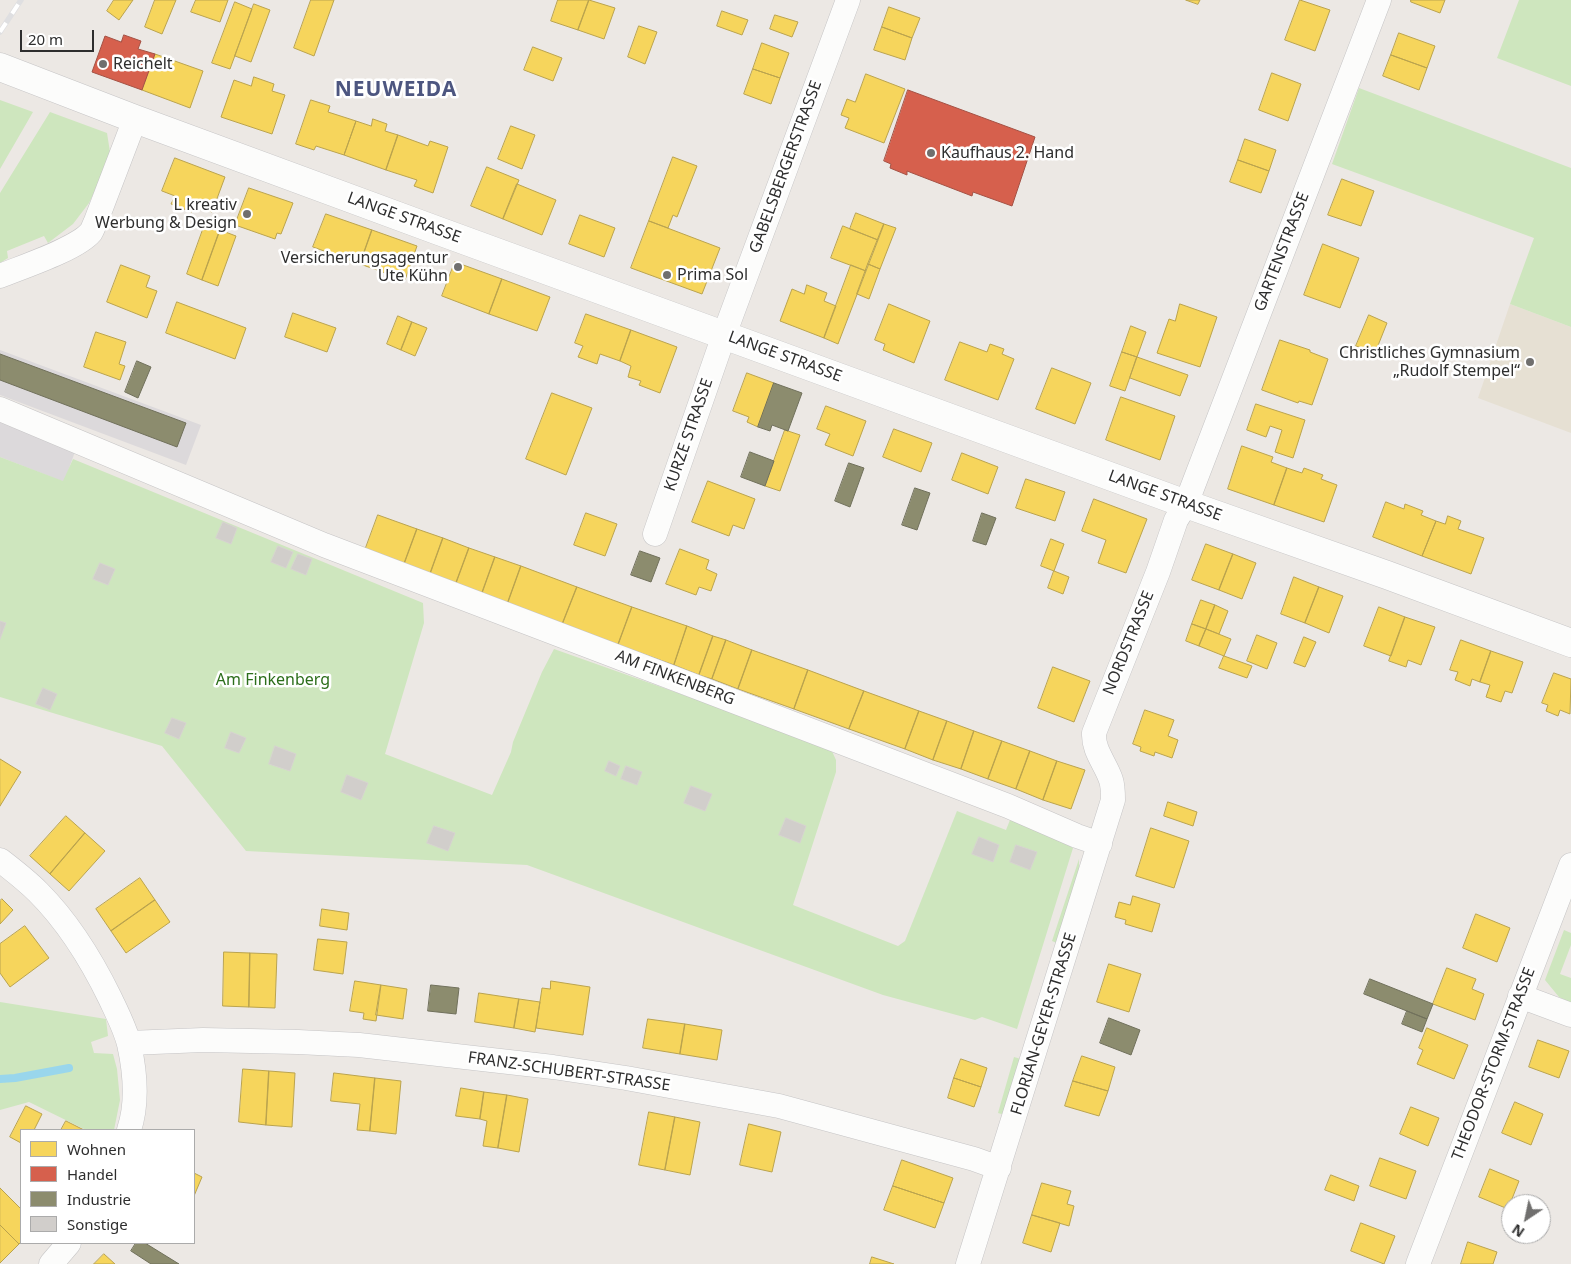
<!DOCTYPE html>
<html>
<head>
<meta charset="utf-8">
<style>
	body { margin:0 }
	#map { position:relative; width:1571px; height:1264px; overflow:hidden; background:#ece8e4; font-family:"Noto Sans",sans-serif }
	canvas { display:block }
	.legend { position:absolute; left:20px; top:1129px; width:175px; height:115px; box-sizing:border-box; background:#fff; border:1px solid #ababab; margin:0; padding:6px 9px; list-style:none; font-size:15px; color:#2e2e2e }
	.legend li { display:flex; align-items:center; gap:10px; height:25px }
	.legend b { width:25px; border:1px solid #ababab }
	.north { position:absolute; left:1501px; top:1194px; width:50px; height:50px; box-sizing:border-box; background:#fff; border:1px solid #ababab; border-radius:50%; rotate:214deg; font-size:14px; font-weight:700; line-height:20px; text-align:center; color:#2e2e2e }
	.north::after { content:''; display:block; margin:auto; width:18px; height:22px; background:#706f6e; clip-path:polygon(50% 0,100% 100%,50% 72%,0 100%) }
	.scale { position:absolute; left:20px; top:30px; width:74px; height:22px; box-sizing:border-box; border:2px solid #2e2e2e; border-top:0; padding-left:6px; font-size:15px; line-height:18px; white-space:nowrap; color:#2e2e2e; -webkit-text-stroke:4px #fff; paint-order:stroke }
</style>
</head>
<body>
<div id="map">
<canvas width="1571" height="1264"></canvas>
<ul class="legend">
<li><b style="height:14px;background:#f6d55c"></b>Wohnen</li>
<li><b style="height:14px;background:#d6604d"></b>Handel</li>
<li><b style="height:14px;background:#8c8c6e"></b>Industrie</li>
<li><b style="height:14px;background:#d1cecb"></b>Sonstige</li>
</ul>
<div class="north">N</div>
<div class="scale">20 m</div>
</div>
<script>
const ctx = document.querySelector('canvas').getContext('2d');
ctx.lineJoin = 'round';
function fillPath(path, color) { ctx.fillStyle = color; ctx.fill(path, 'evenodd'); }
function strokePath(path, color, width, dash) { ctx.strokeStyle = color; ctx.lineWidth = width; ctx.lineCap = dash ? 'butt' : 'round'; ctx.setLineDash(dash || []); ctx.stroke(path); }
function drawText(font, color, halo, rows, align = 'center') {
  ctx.font = font + ' "Noto Sans",sans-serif'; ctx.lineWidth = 5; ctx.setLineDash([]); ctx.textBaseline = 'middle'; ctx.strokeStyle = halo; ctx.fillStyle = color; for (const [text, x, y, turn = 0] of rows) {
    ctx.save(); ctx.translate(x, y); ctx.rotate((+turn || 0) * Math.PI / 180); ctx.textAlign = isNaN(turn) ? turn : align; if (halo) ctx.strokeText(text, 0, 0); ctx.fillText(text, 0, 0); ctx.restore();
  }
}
fillPath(new Path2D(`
	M 0,350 L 201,425 L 186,465 L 0,395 Z
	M 0,419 L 76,449 L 64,482 L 0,457 Z`), '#dcd9db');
fillPath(new Path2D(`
	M 1510,304 L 1571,327 L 1571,433 L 1478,398 Z`), '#e6e0d3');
fillPath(new Path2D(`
	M 1519,0 L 1571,0 L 1571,86 L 1497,58 Z
	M 1359,88 L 1571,168 L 1571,327 L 1510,304 L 1534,238 L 1332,164 Z
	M 0,100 L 33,112 L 0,169 Z
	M 50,112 L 107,133 L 110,152 L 102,176 L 89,203 L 73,224 L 48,243 L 44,236 L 7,251 L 8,258 L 0,263 L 0,193 Z
	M 0,457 L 63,481 L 73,459 L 423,603 L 424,623 L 385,754 L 492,795 L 511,752 L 513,742 L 542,672 L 554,649 L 830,747 L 836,760 L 836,772 L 793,905 L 898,946 L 905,941 L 957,811 L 1006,830 L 1010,820 L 1056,837 L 1073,848 L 1017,1029 L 982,1017 L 975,1020 L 883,995 L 527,865 L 246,851 L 162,746 L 0,697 Z
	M 1079,859 L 1079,872 L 1057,943 L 1052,941 Z
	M 1564,930 L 1571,933 L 1571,945 L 1560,974 L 1571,978 L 1571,1003 L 1559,997 L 1545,980 Z
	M 0,1002 L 106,1019 L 108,1036 L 91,1042 L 94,1053 L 113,1054 L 117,1069 L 120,1100 L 114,1130 L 86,1130 L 29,1102 L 0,1110 Z
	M 1014,1057 L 1021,1059 L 1005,1115 L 998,1113 Z`), '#cee6be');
const homes = new Path2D(`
	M 114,0 L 133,0 L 119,20 L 107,11 Z
	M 155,0 L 176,0 L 162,34 L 145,27 Z
	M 196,0 L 228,0 L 220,22 L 191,12 Z
	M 311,0 L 334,0 L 314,56 L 294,48 Z
	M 558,0 L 589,0 L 578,30 L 551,21 Z
	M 589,0 L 615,8 L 604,39 L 578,30 Z
	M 1186,0 L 1200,0 L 1198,4 Z
	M 1300,0 L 1330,10 L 1315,51 L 1285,40 Z
	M 1411,0 L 1445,0 L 1440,13 L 1411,2 Z
	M 235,2 L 252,9 L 230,69 L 212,63 Z
	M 254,4 L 270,10 L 251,62 L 235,56 Z
	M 889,7 L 920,18 L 912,38 L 882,27 Z
	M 722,11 L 748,20 L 742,35 L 717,26 Z
	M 775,15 L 798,22 L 792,37 L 770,29 Z
	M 639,26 L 657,32 L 645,64 L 628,57 Z
	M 882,27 L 912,38 L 905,60 L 874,50 Z
	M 1399,33 L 1435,46 L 1427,68 L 1391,55 Z
	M 762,43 L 789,53 L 780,78 L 753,69 Z
	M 533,47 L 562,58 L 553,81 L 524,70 Z
	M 155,54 L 203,71 L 190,108 L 142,90 Z
	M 1391,55 L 1427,68 L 1419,90 L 1383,76 Z
	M 753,69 L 780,78 L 771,104 L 744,94 Z
	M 1272,73 L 1301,84 L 1288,121 L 1259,110 Z
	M 866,74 L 905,89 L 884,143 L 845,128 L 849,118 L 841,115 L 847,99 L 855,102 Z
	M 254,77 L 274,84 L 272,91 L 285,95 L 272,134 L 221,117 L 234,80 L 251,86 Z
	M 311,100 L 330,106 L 328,112 L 356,121 L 344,155 L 316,146 L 314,150 L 296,144 Z
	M 373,119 L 387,124 L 385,131 L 398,135 L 386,170 L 344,155 L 356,121 L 371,126 Z
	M 511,126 L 535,135 L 522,169 L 498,159 Z
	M 398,135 L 428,146 L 430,141 L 448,147 L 433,193 L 414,186 L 417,180 L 386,170 Z
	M 1245,139 L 1276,150 L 1269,171 L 1238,160 Z
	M 673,157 L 697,166 L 677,217 L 673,215 L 668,228 L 649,221 Z
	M 175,158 L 225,177 L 212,212 L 195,205 L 192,212 L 171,204 L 175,196 L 162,191 Z
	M 1238,160 L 1269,171 L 1261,193 L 1230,182 Z
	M 487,167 L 519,180 L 503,219 L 471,206 Z
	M 1342,179 L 1374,191 L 1361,226 L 1328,215 Z
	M 517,184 L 556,200 L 542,235 L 503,219 Z
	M 249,188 L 293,203 L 281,234 L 277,233 L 275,239 L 235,225 Z
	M 856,213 L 884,224 L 878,240 L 850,229 Z
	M 326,214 L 372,230 L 360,264 L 313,247 Z
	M 580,215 L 615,228 L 604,257 L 569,244 Z
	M 649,221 L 720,248 L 702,294 L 631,268 Z
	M 205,224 L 220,230 L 202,280 L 187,274 Z
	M 884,224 L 896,228 L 880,269 L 868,264 Z
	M 843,226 L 878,240 L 866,271 L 831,258 Z
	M 220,230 L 236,236 L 218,286 L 202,280 Z
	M 372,230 L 417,246 L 405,280 L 360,264 Z
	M 1323,244 L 1359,258 L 1340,308 L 1304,295 Z
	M 455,262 L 502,279 L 489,314 L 442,296 Z
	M 868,264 L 880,269 L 869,299 L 857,294 Z
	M 121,265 L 150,276 L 146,287 L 157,291 L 147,318 L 107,302 Z
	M 851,265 L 866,271 L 838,344 L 824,338 Z
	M 502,279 L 550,297 L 537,331 L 489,314 Z
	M 807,285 L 827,293 L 824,301 L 836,306 L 824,338 L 780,321 L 792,289 L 804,294 Z
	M 177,302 L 246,328 L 235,359 L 166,333 Z
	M 889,304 L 930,321 L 914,363 L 883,350 L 885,344 L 875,340 Z
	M 1180,304 L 1217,317 L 1200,367 L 1157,353 L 1169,319 L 1175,321 Z
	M 293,313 L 336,328 L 327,352 L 285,337 Z
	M 586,314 L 631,330 L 620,361 L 600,354 L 597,364 L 578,357 L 583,346 L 575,343 Z
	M 1369,315 L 1387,323 L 1375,353 L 1356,346 Z
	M 398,316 L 412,322 L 401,350 L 387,344 Z
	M 412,322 L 427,328 L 415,356 L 401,350 Z
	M 1131,326 L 1146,332 L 1137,357 L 1122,352 Z
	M 631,330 L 677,347 L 660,393 L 639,385 L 641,381 L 628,377 L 631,366 L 620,361 Z
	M 96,332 L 126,342 L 119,364 L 125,366 L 120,380 L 84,367 Z
	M 1280,340 L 1310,350 L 1310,352 L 1328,359 L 1312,405 L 1299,401 L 1298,403 L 1262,390 Z
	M 960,342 L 987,352 L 990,344 L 1004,349 L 1002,354 L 1014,359 L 998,400 L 945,380 Z
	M 1122,352 L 1137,357 L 1125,391 L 1110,386 Z
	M 1137,357 L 1188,375 L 1180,396 L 1130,378 Z
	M 1052,368 L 1091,383 L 1075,424 L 1036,409 Z
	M 747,373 L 774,383 L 758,427 L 747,422 L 749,417 L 733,411 Z
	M 552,393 L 592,408 L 566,475 L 526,459 Z
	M 1121,397 L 1175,416 L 1160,460 L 1106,440 Z
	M 1256,404 L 1305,420 L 1293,458 L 1275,452 L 1282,430 L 1270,426 L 1266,437 L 1247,430 Z
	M 826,406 L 866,421 L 853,456 L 825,445 L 830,434 L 817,429 Z
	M 894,429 L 932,443 L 921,472 L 883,457 Z
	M 785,430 L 800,435 L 780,491 L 765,486 Z
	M 1242,446 L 1273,457 L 1271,462 L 1287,468 L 1274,505 L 1228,489 Z
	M 962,453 L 998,467 L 988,494 L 952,480 Z
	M 1287,468 L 1302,473 L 1304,468 L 1323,475 L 1321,479 L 1337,485 L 1324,522 L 1274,505 Z
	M 1026,479 L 1065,492 L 1055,521 L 1016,508 Z
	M 708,481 L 755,499 L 744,529 L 733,525 L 729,536 L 692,522 Z
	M 1094,499 L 1147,519 L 1126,573 L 1098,563 L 1106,540 L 1082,531 Z
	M 1386,502 L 1404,509 L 1405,504 L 1423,511 L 1421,515 L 1436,521 L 1422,556 L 1373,537 Z
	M 586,513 L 617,524 L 605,556 L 574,545 Z
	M 378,515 L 417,529 L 403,567 L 364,553 Z
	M 1448,516 L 1461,521 L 1458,529 L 1484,538 L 1471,574 L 1422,556 L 1436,521 L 1445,524 Z
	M 417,529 L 443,538 L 429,577 L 403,567 Z
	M 443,538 L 469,548 L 455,586 L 429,577 Z
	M 1051,539 L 1064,544 L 1054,571 L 1041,566 Z
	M 1206,544 L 1233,554 L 1219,590 L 1192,580 Z
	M 469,548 L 495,557 L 481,596 L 455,586 Z
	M 680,549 L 709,560 L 706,569 L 717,574 L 711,591 L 699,587 L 696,595 L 666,584 Z
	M 1233,554 L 1256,563 L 1242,599 L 1219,590 Z
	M 495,557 L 521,566 L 507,605 L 481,596 Z
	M 521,566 L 577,587 L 562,625 L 507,605 Z
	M 1054,571 L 1069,577 L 1063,594 L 1048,588 Z
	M 1294,577 L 1319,587 L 1305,623 L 1281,614 Z
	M 577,587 L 632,607 L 618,645 L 562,625 Z
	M 1319,587 L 1343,596 L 1329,633 L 1305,623 Z
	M 1201,600 L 1215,605 L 1206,629 L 1192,624 Z
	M 1215,605 L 1228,611 L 1219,634 L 1206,629 Z
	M 632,607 L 687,626 L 674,665 L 618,645 Z
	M 1379,607 L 1405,617 L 1391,656 L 1364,646 Z
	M 1405,617 L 1435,627 L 1421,665 L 1408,660 L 1406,667 L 1389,661 Z
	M 1192,624 L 1206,629 L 1199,646 L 1186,641 Z
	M 687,626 L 713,636 L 699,675 L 674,665 Z
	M 1206,629 L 1231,639 L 1224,656 L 1199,646 Z
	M 1257,635 L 1277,643 L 1267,669 L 1247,661 Z
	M 713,636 L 726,640 L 712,679 L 699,675 Z
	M 1304,637 L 1316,642 L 1305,667 L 1294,663 Z
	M 726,640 L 752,650 L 738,689 L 712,679 Z
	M 1461,640 L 1491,651 L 1480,682 L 1472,679 L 1470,686 L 1455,680 L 1458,672 L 1450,670 Z
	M 752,650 L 808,670 L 794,709 L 738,689 Z
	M 1491,651 L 1523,662 L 1512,693 L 1505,691 L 1501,702 L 1486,697 L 1490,685 L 1480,682 Z
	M 1224,656 L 1252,666 L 1247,678 L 1219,668 Z
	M 1053,667 L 1090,681 L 1074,722 L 1038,708 Z
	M 808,670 L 864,691 L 849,729 L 794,709 Z
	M 1554,673 L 1571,679 L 1570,714 L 1560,710 L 1558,716 L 1546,711 L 1548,705 L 1542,703 Z
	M 864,691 L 919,711 L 905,749 L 849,729 Z
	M 1145,710 L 1174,720 L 1168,736 L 1178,740 L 1172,758 L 1155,752 L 1154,756 L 1140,751 L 1141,747 L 1133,744 Z
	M 919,711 L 947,721 L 933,760 L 905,749 Z
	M 947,721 L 974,731 L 961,769 L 933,760 Z
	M 974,731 L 1002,741 L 988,779 L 961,769 Z
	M 1002,741 L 1030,751 L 1016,789 L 988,779 Z
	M 1030,751 L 1057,761 L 1043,800 L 1016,789 Z
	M 0,759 L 21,772 L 0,806 Z
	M 1057,761 L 1085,770 L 1071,809 L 1043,800 Z
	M 1168,802 L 1197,812 L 1193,826 L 1164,816 Z
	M 66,816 L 85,833 L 50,874 L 30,856 Z
	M 1151,828 L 1189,841 L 1174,888 L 1136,876 Z
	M 85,833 L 105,851 L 69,891 L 50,874 Z
	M 140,878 L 155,900 L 111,931 L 96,909 Z
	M 1133,896 L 1160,904 L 1152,932 L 1125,924 L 1126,920 L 1115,917 L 1119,902 L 1130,905 Z
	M 2,899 L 13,910 L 0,924 L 0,901 Z
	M 155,900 L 170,922 L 126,953 L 111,931 Z
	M 322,909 L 349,913 L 347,930 L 320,926 Z
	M 1476,914 L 1510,928 L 1497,962 L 1463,948 Z
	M 25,926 L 49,958 L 10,987 L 0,973 L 0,944 Z
	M 318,939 L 347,942 L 343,974 L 314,970 Z
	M 224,952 L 250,953 L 249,1007 L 223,1006 Z
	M 250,953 L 277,954 L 275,1008 L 249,1007 Z
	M 1109,964 L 1141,974 L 1129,1012 L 1097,1002 Z
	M 1447,968 L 1476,979 L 1472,989 L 1484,994 L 1475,1020 L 1433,1004 Z
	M 355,981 L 381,985 L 376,1021 L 363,1019 L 364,1013 L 350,1011 Z
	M 551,981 L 590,987 L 583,1035 L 536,1028 L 542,988 L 550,989 Z
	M 381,985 L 407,989 L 403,1019 L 376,1015 Z
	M 479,993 L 519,999 L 514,1028 L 475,1022 Z
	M 519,999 L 540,1002 L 535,1032 L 514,1028 Z
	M 648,1019 L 685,1024 L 680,1054 L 643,1048 Z
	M 685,1024 L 722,1030 L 717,1060 L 680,1054 Z
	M 1427,1028 L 1468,1045 L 1454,1079 L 1417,1064 L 1423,1050 L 1419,1048 Z
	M 1538,1040 L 1569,1051 L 1559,1078 L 1529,1067 Z
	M 1082,1056 L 1115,1067 L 1108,1091 L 1073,1081 Z
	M 961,1059 L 987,1068 L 981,1087 L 954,1078 Z
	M 243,1069 L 269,1071 L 266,1125 L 239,1122 Z
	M 269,1071 L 295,1073 L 292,1127 L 266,1125 Z
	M 334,1073 L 375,1078 L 370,1131 L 357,1130 L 360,1104 L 331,1101 Z
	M 375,1078 L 401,1081 L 396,1134 L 370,1131 Z
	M 954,1078 L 981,1087 L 974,1107 L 948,1098 Z
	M 1073,1081 L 1108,1091 L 1099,1116 L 1065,1106 Z
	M 461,1088 L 484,1092 L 480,1119 L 456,1116 Z
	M 484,1092 L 507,1095 L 498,1148 L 483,1146 L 487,1121 L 480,1119 Z
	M 507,1095 L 528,1099 L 519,1152 L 498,1148 Z
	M 1515,1102 L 1543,1114 L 1531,1145 L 1502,1133 Z
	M 26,1106 L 42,1114 L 34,1130 L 21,1130 L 21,1143 L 10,1137 Z
	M 1411,1107 L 1439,1118 L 1428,1146 L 1400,1134 Z
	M 649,1112 L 675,1117 L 665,1170 L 639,1165 Z
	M 675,1117 L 700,1122 L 690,1175 L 665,1170 Z
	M 66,1121 L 84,1130 L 61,1130 Z
	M 749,1124 L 781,1132 L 772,1172 L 740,1165 Z
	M 1380,1158 L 1416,1171 L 1406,1199 L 1370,1186 Z
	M 902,1160 L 953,1178 L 944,1203 L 893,1186 Z
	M 1490,1169 L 1519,1181 L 1508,1209 L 1479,1197 Z
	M 194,1173 L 202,1177 L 194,1196 Z
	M 1331,1175 L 1359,1186 L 1354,1201 L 1325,1190 Z
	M 1042,1183 L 1071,1191 L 1067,1204 L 1074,1206 L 1069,1226 L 1032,1215 Z
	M 893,1186 L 944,1203 L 935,1228 L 884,1210 Z
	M 0,1188 L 21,1209 L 21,1242 L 19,1244 L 0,1225 Z
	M 1032,1215 L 1060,1223 L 1051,1252 L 1023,1243 Z
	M 1361,1223 L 1395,1236 L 1384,1264 L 1351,1251 Z
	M 0,1225 L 19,1244 L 0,1263 Z
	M 1468,1242 L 1497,1252 L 1493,1264 L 1461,1264 Z
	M 104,1254 L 115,1264 L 94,1264 Z
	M 872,1257 L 894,1264 L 870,1264 Z`);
fillPath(homes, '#f6d55c');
strokePath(homes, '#baa34e', 1);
const shops = new Path2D(`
	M 124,35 L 141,41 L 138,49 L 155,54 L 142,90 L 92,72 L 105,36 L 121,42 Z
	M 908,90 L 1035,137 L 1012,206 L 973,192 L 972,196 L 907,171 L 907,175 L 890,168 L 891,164 L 884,161 Z`);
fillPath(shops, '#d6604d');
strokePath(shops, '#a45144', 1);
const industry = new Path2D(`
	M 0,354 L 186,423 L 177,447 L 0,380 Z
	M 137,361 L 151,367 L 138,398 L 125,392 Z
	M 774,383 L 802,393 L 788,431 L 772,425 L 770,431 L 758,427 Z
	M 750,452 L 774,461 L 765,486 L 741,477 Z
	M 849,463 L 864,468 L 850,507 L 835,501 Z
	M 915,488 L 930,493 L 917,530 L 902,525 Z
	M 982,513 L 996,518 L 986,545 L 973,541 Z
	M 640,551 L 660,558 L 651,582 L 631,575 Z
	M 1370,979 L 1433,1004 L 1427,1019 L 1364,994 Z
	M 431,985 L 459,988 L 456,1014 L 428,1011 Z
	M 1407,1011 L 1427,1019 L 1422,1032 L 1402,1024 Z
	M 1109,1018 L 1140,1030 L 1131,1055 L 1100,1043 Z
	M 136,1243 L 145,1243 L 179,1264 L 151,1264 L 131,1251 Z`);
fillPath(industry, '#8c8c6e');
strokePath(industry, '#70705b', 1);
strokePath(new Path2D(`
	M 0,1079 L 15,1078 L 69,1068`), '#99d6ec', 8);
const building = new Path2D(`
	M 223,522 L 237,528 L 231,544 L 216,538 Z
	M 278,546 L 293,552 L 286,568 L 271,562 Z
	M 298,554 L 312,559 L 306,575 L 291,569 Z
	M 100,563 L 115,569 L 108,585 L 93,579 Z
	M 0,621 L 6,623 L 0,639 Z
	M 43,688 L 57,694 L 50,710 L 36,704 Z
	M 172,718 L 186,723 L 179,739 L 165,733 Z
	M 231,732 L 246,738 L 239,753 L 225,748 Z
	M 275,746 L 296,754 L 290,771 L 269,764 Z
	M 609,761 L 620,766 L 616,776 L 605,771 Z
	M 626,766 L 642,772 L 637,785 L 621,779 Z
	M 347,775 L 368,783 L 361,800 L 341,792 Z
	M 691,786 L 712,794 L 705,811 L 684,803 Z
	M 786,818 L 806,826 L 800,843 L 779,835 Z
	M 434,826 L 455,833 L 448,851 L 427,843 Z
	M 979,837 L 999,845 L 993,862 L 972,854 Z
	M 1016,845 L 1037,852 L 1030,870 L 1010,862 Z`);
fillPath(building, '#d1cecb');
strokePath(building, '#d7d4d0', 1);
const minor = new Path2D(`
	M 0,276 C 22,267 77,249 91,232 C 93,229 94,225 96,221 L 135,119
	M 0,409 L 324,545 L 702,689 L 1008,806 L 1077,836 L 1100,844
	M 655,534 L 724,335 L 848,0
	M 0,860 C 13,870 26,880 38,892 C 69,923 91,959 110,998 C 117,1013 125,1028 129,1044 C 135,1071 138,1103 129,1130
	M 1520,996 L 1571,1015
	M 129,1043 L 203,1040 L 298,1042 L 359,1045 L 553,1067 L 626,1078 L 779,1106 L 974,1159 L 999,1168
	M 51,1264 L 69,1243
	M 968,1264 L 1113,800 C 1113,793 1113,786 1111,780 C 1106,764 1093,751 1094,733 L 1158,572 L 1176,520 L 1186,504 L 1379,0
	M 1418,1264 L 1571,865`);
const tertiary = new Path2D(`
	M 0,67 L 135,119 L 436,230 L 1186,504 L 1387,575 L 1571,643`);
strokePath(minor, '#c5c4c5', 25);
strokePath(tertiary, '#c5c4c5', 29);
strokePath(minor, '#fcfcfb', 24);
strokePath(tertiary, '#fcfcfb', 28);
const rail = new Path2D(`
	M 0,32 L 21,0`);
strokePath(rail, '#dfdfe1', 5.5);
strokePath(rail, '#fff', 4, [11]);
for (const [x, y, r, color] of [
	[103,64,5,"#706f6e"],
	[931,153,5,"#706f6e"],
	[247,214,5,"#706f6e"],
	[458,267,5,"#706f6e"],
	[667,275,5,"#706f6e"],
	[1530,362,5,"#706f6e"]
]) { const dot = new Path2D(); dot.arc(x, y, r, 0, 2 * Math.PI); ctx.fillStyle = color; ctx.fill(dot); strokePath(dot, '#fff', 2); }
drawText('16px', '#2e2e2e', '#fff', [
	["Reichelt",113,64],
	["Kaufhaus 2. Hand",941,153],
	["L kreativ",237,205,"right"],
	["Werbung & Design",237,223,"right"],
	["Versicherungsagentur",448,258,"right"],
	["Ute Kühn",448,276,"right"],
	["Prima Sol",677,275],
	["Christliches Gymnasium",1520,353,"right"],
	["„Rudolf Stempel“",1520,371,"right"]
], 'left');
drawText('16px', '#2e2e2e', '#fff', [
	["GABELSBERGERSTRASSE",786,167,-70],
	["LANGE STRASSE",404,218,20],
	["GARTENSTRASSE",1282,252,-69],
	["LANGE STRASSE",785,357,20],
	["KURZE STRASSE",689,435,-71],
	["LANGE STRASSE",1165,496,20],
	["NORDSTRASSE",1129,643,-68],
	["AM FINKENBERG",675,678,21],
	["FLORIAN-GEYER-STRASSE",1044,1024,-73],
	["THEODOR-STORM-STRASSE",1494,1064,-69],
	["FRANZ-SCHUBERT-STRASSE",569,1072,8]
]);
drawText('16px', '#2c6e1b', '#fff', [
	["Am Finkenberg",273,680]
]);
ctx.letterSpacing = '1px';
drawText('bold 21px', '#4d5680', '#fff', [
	["NEUWEIDA",396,90]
]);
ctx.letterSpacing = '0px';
</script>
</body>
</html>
